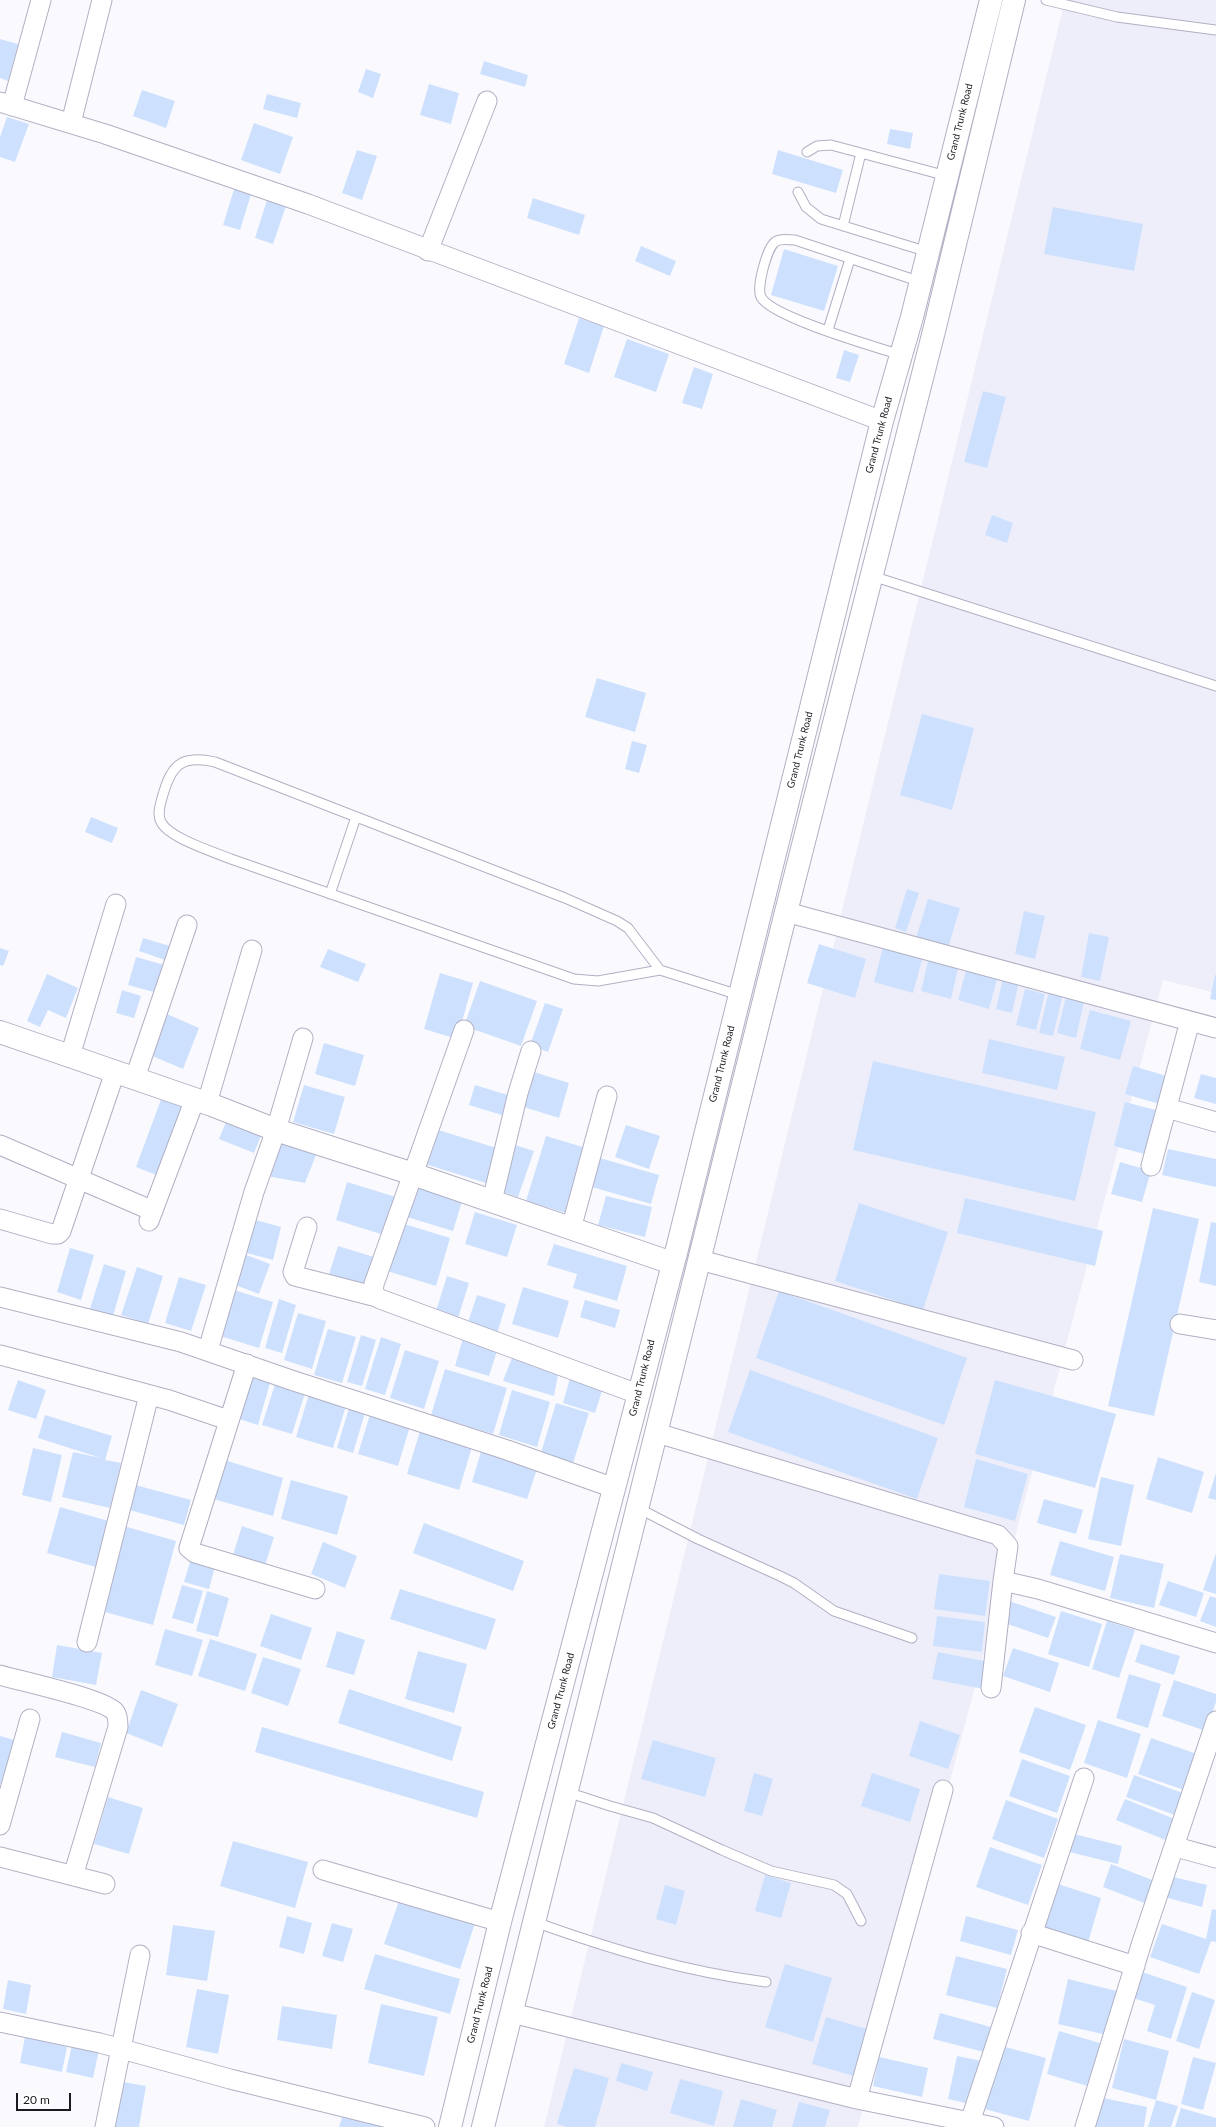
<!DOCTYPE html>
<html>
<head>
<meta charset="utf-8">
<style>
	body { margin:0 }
	#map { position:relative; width:1216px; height:2127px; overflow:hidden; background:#fafafe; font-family:Lato,sans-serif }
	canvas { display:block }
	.scale { position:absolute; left:16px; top:2093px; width:55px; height:18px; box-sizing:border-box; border:2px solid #191920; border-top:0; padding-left:5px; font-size:12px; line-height:14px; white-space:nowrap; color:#191920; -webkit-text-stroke:3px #fff; paint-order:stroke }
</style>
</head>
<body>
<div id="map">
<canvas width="1216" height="2127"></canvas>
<div class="scale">20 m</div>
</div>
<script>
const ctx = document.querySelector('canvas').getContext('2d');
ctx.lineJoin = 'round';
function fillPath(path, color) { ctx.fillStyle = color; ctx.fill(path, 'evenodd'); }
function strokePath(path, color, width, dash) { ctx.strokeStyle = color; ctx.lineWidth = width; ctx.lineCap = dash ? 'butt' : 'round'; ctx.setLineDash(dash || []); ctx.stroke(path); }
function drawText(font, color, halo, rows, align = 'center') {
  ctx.font = font + ' Lato,sans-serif'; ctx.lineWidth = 3; ctx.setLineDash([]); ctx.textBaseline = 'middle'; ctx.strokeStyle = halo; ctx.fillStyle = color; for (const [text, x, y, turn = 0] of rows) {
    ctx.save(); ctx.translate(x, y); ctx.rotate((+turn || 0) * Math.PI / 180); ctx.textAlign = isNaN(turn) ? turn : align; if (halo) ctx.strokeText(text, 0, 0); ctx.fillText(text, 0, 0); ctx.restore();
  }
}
fillPath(new Path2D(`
	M 1065,0 L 1216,0 L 1216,993 L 1163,980 L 858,2127 L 544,2127 Z`), '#eeeefa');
fillPath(new Path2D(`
	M 0,39 L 18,44 L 8,81 L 0,78 Z
	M 484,61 L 528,75 L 525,87 L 480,74 Z
	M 366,69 L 381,74 L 373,98 L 358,92 Z
	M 429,84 L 459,93 L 451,124 L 420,115 Z
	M 142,90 L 175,101 L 166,128 L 133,116 Z
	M 267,94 L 301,103 L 297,118 L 263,109 Z
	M 7,117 L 29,124 L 15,162 L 0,157 L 0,137 Z
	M 254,123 L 293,137 L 280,174 L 241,160 Z
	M 890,129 L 913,133 L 910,149 L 887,144 Z
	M 357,150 L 377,156 L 362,200 L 342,193 Z
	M 778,150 L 843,170 L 836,193 L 772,174 Z
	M 235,186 L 252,191 L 240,230 L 223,225 Z
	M 533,198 L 585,215 L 579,235 L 527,218 Z
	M 267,200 L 286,206 L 273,244 L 255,238 Z
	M 1053,207 L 1143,224 L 1134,271 L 1044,254 Z
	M 641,246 L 676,261 L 670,276 L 635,261 Z
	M 784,249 L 838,266 L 824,311 L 771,295 Z
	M 579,318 L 604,326 L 589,373 L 564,364 Z
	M 627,339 L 669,354 L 656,392 L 614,377 Z
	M 844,350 L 859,355 L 850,382 L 836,378 Z
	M 694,367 L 713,374 L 702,409 L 682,403 Z
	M 983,391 L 1006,397 L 987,468 L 964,462 Z
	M 992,515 L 1013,523 L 1007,543 L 985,535 Z
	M 597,678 L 646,693 L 635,732 L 585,717 Z
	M 922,714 L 974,728 L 952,810 L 900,795 Z
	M 632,741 L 647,745 L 639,773 L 625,769 Z
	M 91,817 L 118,828 L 112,843 L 85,832 Z
	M 907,889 L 919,893 L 906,932 L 895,928 Z
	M 928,899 L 960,908 L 948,948 L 916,938 Z
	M 1024,911 L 1045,916 L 1035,959 L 1015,954 Z
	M 1089,933 L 1109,937 L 1100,981 L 1081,977 Z
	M 143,938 L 170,946 L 165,960 L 139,951 Z
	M 884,943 L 924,953 L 913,993 L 874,982 Z
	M 819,944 L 866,959 L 855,998 L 807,983 Z
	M 0,948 L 9,951 L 3,966 L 0,965 Z
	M 328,949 L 366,964 L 358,982 L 320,967 Z
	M 930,953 L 960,960 L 951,999 L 921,991 Z
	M 136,957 L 168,966 L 161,994 L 128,985 Z
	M 967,967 L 998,976 L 989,1009 L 958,1000 Z
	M 440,973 L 473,983 L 457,1039 L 424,1029 Z
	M 47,974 L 78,988 L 66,1018 L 48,1010 L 40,1027 L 27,1021 Z
	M 1004,974 L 1020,977 L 1012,1013 L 996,1009 Z
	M 1215,975 L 1216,975 L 1216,1000 L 1210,999 Z
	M 480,981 L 537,1001 L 521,1046 L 464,1026 Z
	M 1025,989 L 1045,994 L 1036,1030 L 1016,1025 Z
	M 122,990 L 141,996 L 134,1018 L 116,1013 Z
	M 1049,991 L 1063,994 L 1053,1036 L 1039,1033 Z
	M 1067,993 L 1085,997 L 1076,1038 L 1057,1033 Z
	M 545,1003 L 563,1009 L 548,1052 L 530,1045 Z
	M 1090,1010 L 1131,1021 L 1120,1060 L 1080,1049 Z
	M 167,1014 L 199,1028 L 183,1069 L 150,1055 Z
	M 989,1039 L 1065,1057 L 1057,1090 L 982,1073 Z
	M 324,1043 L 364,1055 L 355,1086 L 315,1074 Z
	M 873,1061 L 1096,1112 L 1075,1201 L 853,1150 Z
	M 1133,1066 L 1170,1077 L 1163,1105 L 1125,1094 Z
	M 534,1072 L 569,1083 L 559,1118 L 524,1107 Z
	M 1201,1074 L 1216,1078 L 1216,1104 L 1194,1098 Z
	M 304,1085 L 345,1097 L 334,1134 L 293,1122 Z
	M 475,1085 L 511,1096 L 505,1116 L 469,1105 Z
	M 163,1094 L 191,1105 L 164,1178 L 136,1167 Z
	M 1125,1102 L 1163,1112 L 1152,1156 L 1114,1146 Z
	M 228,1117 L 263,1131 L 254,1153 L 219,1139 Z
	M 626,1125 L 660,1136 L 649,1169 L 615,1157 Z
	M 435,1129 L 500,1149 L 489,1184 L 425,1164 Z
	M 546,1136 L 586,1148 L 566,1213 L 526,1201 Z
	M 278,1140 L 316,1155 L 305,1183 L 267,1176 Z
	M 512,1144 L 534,1151 L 518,1197 L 497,1190 Z
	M 1168,1149 L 1216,1159 L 1216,1187 L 1162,1175 Z
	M 593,1156 L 659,1175 L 651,1204 L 585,1185 Z
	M 1120,1162 L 1151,1171 L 1142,1202 L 1111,1194 Z
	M 418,1181 L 464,1195 L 453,1231 L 407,1217 Z
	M 347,1182 L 396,1197 L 384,1235 L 336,1220 Z
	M 606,1196 L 652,1207 L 645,1237 L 598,1225 Z
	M 965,1198 L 1103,1231 L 1095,1266 L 957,1233 Z
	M 859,1203 L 948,1232 L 923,1310 L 835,1281 Z
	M 1153,1208 L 1199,1219 L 1154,1416 L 1108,1406 Z
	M 475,1212 L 517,1225 L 507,1257 L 465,1244 Z
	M 252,1219 L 281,1227 L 273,1260 L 243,1252 Z
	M 1211,1222 L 1216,1223 L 1216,1286 L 1199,1282 Z
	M 401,1223 L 450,1238 L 436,1286 L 387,1271 Z
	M 554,1244 L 627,1266 L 617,1301 L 573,1288 L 577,1274 L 547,1265 Z
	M 338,1246 L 377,1258 L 368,1286 L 329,1274 Z
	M 70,1248 L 94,1255 L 81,1300 L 57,1292 Z
	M 241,1253 L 270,1264 L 259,1294 L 230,1283 Z
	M 104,1264 L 126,1271 L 113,1316 L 90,1309 Z
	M 137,1267 L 163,1276 L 148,1324 L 121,1315 Z
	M 447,1276 L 469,1283 L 458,1318 L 436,1311 Z
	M 179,1277 L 206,1285 L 191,1331 L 165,1323 Z
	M 523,1287 L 569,1301 L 558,1338 L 512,1324 Z
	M 234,1290 L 273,1302 L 259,1348 L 220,1336 Z
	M 779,1291 L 967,1358 L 944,1425 L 756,1358 Z
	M 477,1295 L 506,1304 L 497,1334 L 467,1325 Z
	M 279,1299 L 296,1305 L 282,1353 L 265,1348 Z
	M 585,1300 L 620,1310 L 615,1328 L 580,1317 Z
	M 298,1313 L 326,1321 L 312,1369 L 284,1360 Z
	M 328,1329 L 356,1337 L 342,1383 L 314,1375 Z
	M 361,1335 L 376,1340 L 362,1386 L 347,1382 Z
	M 381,1337 L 401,1344 L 385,1395 L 365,1389 Z
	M 463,1338 L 498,1348 L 489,1376 L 455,1366 Z
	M 405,1350 L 439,1361 L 424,1409 L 390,1398 Z
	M 513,1355 L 558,1375 L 554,1396 L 503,1381 Z
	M 445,1369 L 507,1388 L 493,1434 L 431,1415 Z
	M 750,1370 L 938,1438 L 917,1499 L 728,1432 Z
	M 252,1377 L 270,1383 L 258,1425 L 239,1419 Z
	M 570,1378 L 603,1388 L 595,1413 L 563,1403 Z
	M 18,1380 L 46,1390 L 36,1419 L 8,1410 Z
	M 995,1380 L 1116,1414 L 1095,1488 L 975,1454 Z
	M 276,1381 L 306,1390 L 292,1434 L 262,1425 Z
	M 512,1390 L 550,1402 L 537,1447 L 499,1435 Z
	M 309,1394 L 346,1406 L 333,1448 L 296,1437 Z
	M 556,1403 L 589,1413 L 572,1466 L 540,1456 Z
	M 349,1408 L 365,1413 L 353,1453 L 337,1448 Z
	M 371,1411 L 411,1423 L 398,1466 L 358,1454 Z
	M 45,1415 L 112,1436 L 105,1460 L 121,1463 L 110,1508 L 62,1497 L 73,1452 L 101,1458 L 38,1438 Z
	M 420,1431 L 472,1447 L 459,1490 L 407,1474 Z
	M 483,1445 L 539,1463 L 527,1499 L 472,1482 Z
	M 33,1448 L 62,1455 L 51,1502 L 22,1495 Z
	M 1158,1457 L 1204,1472 L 1192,1513 L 1146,1499 Z
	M 221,1459 L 283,1478 L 273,1516 L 210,1498 Z
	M 976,1459 L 1028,1474 L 1015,1521 L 964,1507 Z
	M 1216,1473 L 1216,1500 L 1208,1498 Z
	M 1101,1477 L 1134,1485 L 1121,1546 L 1088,1539 Z
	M 291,1480 L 348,1496 L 337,1535 L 281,1519 Z
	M 128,1483 L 191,1500 L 184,1525 L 122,1508 Z
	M 1044,1499 L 1083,1510 L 1076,1534 L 1037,1523 Z
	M 60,1507 L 112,1522 L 99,1568 L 47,1553 Z
	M 424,1523 L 524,1561 L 513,1591 L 413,1553 Z
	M 124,1526 L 176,1541 L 153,1625 L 101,1611 Z
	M 242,1526 L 274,1537 L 264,1569 L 232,1558 Z
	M 1060,1541 L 1114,1557 L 1105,1591 L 1050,1575 Z
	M 323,1542 L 357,1556 L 345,1588 L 311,1574 Z
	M 1216,1553 L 1216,1594 L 1203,1590 Z
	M 1120,1554 L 1164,1564 L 1154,1608 L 1110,1598 Z
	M 192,1555 L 216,1563 L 209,1589 L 184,1582 Z
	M 939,1574 L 990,1581 L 985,1616 L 934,1609 Z
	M 1168,1581 L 1204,1593 L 1196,1617 L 1159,1605 Z
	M 182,1585 L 203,1591 L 193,1624 L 172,1618 Z
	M 400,1589 L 496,1619 L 486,1650 L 390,1619 Z
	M 207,1591 L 229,1598 L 218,1637 L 196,1631 Z
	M 1210,1596 L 1216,1598 L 1216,1627 L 1200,1621 Z
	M 1009,1601 L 1056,1617 L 1048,1638 L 1002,1622 Z
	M 1061,1611 L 1102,1624 L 1089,1667 L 1048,1654 Z
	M 271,1614 L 312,1628 L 301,1660 L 260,1646 Z
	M 937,1616 L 985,1622 L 982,1652 L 933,1646 Z
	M 1107,1621 L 1135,1630 L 1119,1678 L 1092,1669 Z
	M 165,1629 L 203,1640 L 192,1676 L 155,1665 Z
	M 337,1631 L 365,1640 L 354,1675 L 326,1667 Z
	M 210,1639 L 257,1654 L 245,1691 L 198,1676 Z
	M 1141,1644 L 1180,1656 L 1174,1675 L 1135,1662 Z
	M 57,1645 L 102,1653 L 96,1685 L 52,1677 Z
	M 1013,1648 L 1059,1663 L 1050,1692 L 1003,1676 Z
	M 418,1651 L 467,1664 L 454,1713 L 405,1699 Z
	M 938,1652 L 989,1662 L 984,1689 L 932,1679 Z
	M 263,1657 L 301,1669 L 288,1706 L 251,1693 Z
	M 1129,1674 L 1161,1684 L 1148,1728 L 1116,1718 Z
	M 1174,1680 L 1216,1694 L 1216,1702 L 1206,1731 L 1162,1716 Z
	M 349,1689 L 462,1727 L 452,1761 L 338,1723 Z
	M 141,1690 L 178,1704 L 162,1747 L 126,1733 Z
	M 1035,1707 L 1086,1725 L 1070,1770 L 1019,1752 Z
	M 1098,1720 L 1141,1734 L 1127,1778 L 1084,1763 Z
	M 920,1721 L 960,1735 L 948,1769 L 909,1756 Z
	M 262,1727 L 484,1792 L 477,1818 L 255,1752 Z
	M 62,1732 L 101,1743 L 95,1767 L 55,1757 Z
	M 0,1736 L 18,1741 L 7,1786 L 0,1784 Z
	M 1151,1738 L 1197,1754 L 1184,1790 L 1138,1774 Z
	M 653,1740 L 716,1758 L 705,1797 L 641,1779 Z
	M 1022,1759 L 1070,1776 L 1057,1813 L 1009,1796 Z
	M 754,1773 L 773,1779 L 762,1816 L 744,1811 Z
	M 872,1773 L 920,1789 L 910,1822 L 861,1806 Z
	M 1134,1775 L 1188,1795 L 1180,1817 L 1126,1797 Z
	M 108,1797 L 143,1808 L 129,1854 L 94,1844 Z
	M 1125,1799 L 1177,1820 L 1168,1841 L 1116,1820 Z
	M 1006,1800 L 1058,1819 L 1044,1858 L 992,1839 Z
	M 1070,1833 L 1122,1846 L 1118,1864 L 1065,1851 Z
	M 233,1841 L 308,1862 L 295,1908 L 220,1886 Z
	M 990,1847 L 1042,1865 L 1028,1905 L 976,1887 Z
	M 1111,1864 L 1160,1883 L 1152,1906 L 1103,1887 Z
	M 765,1875 L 791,1883 L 781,1918 L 755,1911 Z
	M 1169,1876 L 1207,1885 L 1202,1907 L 1164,1897 Z
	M 1052,1882 L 1101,1898 L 1087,1946 L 1037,1930 Z
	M 665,1885 L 685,1891 L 676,1925 L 656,1919 Z
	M 400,1898 L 475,1923 L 460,1969 L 384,1944 Z
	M 1212,1909 L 1216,1910 L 1216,1942 L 1211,1941 L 1199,1974 L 1150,1957 L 1162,1924 L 1206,1939 Z
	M 287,1916 L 312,1923 L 304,1954 L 279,1947 Z
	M 966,1916 L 1018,1930 L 1011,1955 L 960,1941 Z
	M 332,1923 L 353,1929 L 343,1962 L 322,1956 Z
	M 173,1925 L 215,1931 L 207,1981 L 166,1975 Z
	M 375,1954 L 460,1979 L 450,2014 L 364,1989 Z
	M 956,1956 L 1007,1969 L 997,2008 L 946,1995 Z
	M 785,1964 L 832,1978 L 813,2042 L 765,2027 Z
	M 1139,1971 L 1187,1987 L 1171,2039 L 1147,2031 L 1155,2005 L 1130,1997 Z
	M 1068,1979 L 1117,1991 L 1107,2035 L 1058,2024 Z
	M 8,1980 L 31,1985 L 26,2014 L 3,2009 Z
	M 197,1989 L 229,1995 L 218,2054 L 186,2047 Z
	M 1192,1992 L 1215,2000 L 1199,2049 L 1176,2041 Z
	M 381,2004 L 438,2017 L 424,2076 L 368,2063 Z
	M 282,2006 L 337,2015 L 332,2049 L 277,2040 Z
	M 940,2013 L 991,2027 L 984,2052 L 933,2039 Z
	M 826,2017 L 874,2031 L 861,2078 L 812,2064 Z
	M 1059,2031 L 1103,2044 L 1091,2087 L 1047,2074 Z
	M 25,2037 L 67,2047 L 62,2072 L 20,2063 Z
	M 1124,2039 L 1169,2051 L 1156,2100 L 1112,2088 Z
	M 72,2045 L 99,2050 L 93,2078 L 66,2072 Z
	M 998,2045 L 1046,2058 L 1029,2121 L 981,2108 Z
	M 957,2056 L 982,2061 L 974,2105 L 948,2099 Z
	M 879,2057 L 928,2068 L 922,2097 L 873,2086 Z
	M 1193,2057 L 1216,2063 L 1203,2110 L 1181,2104 Z
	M 621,2063 L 653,2072 L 647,2091 L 616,2081 Z
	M 574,2068 L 609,2078 L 595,2127 L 567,2127 L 557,2124 Z
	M 680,2079 L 723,2091 L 714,2126 L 670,2113 Z
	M 117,2081 L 146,2086 L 139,2127 L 110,2127 Z
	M 1098,2097 L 1147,2107 L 1144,2127 L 1092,2127 Z
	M 741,2099 L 777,2110 L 772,2127 L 733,2127 Z
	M 1156,2100 L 1178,2106 L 1171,2127 L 1148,2127 Z
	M 799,2102 L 830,2110 L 825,2127 L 792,2127 Z
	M 1181,2108 L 1216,2118 L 1216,2127 L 1175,2127 Z
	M 343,2114 L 388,2127 L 339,2127 Z`), '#cde1fe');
const service = new Path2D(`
	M 1046,0 L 1117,17 L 1216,30
	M 807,152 L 817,146 L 831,145 L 947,176
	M 798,192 L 806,207 L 821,219 L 928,252
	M 843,226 L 861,153
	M 828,330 L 850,259
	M 901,355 C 876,347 771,317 761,297 C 756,288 767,248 775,242 C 781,238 788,240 795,240 L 921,282
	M 872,576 L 1216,686
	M 330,894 L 356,817
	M 660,970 L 628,928 L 617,921 L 565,898 L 215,762 C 180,754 171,766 162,798 C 160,806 157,815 161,822 C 169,838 214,852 231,859 L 574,979 L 598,981 L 660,970 L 739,995
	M 638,1508 L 698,1539 L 780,1576 L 794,1583 L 834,1611 L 912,1638
	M 567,1792 L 610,1806 L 653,1818 L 722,1850 L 771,1871 L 834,1885 L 847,1894 L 861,1921
	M 535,1922 C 610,1949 686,1972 766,1982`);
const minor = new Path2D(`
	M 0,102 L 105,134 L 308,204 L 882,421
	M 12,106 L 41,0
	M 71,123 L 102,0
	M 428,251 L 487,101
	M 786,912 L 1216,1028
	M 464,1030 L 374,1284 L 373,1294 L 380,1299 L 638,1394
	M 70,1056 L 116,904
	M 135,1078 L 187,925
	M 207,1103 L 252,950
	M 1167,1108 L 1216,1122
	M 0,1145 L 153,1211
	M 1151,1166 L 1190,1021
	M 492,1201 L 518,1093 L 531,1051
	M 0,1219 L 52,1234 L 58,1234 L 61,1231 L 115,1072
	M 149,1221 L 195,1099
	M 307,1227 L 293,1272 L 295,1276 L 377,1297
	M 571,1229 L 607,1096
	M 700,1260 L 1073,1360
	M 0,1297 L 181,1342 L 291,1380 L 507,1450 L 614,1488
	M 1180,1324 L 1216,1330
	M 208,1350 L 254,1192 L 276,1130 L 303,1038
	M 0,1355 L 169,1400 L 228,1420
	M 247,1364 L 189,1548 L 195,1553 L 315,1589
	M 657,1433 L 998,1535 L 1008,1546 L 1003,1581 L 1038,1589 L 1216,1643
	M 87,1642 L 149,1395
	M 0,1675 C 20,1681 105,1699 115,1712 C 118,1716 118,1722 118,1727 L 73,1876
	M 991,1688 L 1003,1581
	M 0,1825 L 30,1719
	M 1176,1847 L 1216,1858
	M 0,1857 L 105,1884
	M 323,1870 L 500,1922
	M 1031,1933 L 1135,1966
	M 512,2013 L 857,2099 L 994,2127
	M 0,2022 L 100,2043 L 230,2079 L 425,2127
	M 857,2099 L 943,1790
	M 970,2122 L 1084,1778
	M 105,2127 L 140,1955
	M 1085,2127 L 1142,1942 L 1216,1721`);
const tertiary = new Path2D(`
	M 0,1032 L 212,1105 L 276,1130 L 404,1171 L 672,1263`);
const trunk = new Path2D(`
	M 450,2127 L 500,1922 L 676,1253 L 882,421 L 912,317 L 991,0
	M 483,2127 L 786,912 L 935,327 L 1014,0`);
strokePath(service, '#b1b0c4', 11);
strokePath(minor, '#b1b0c4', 21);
strokePath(tertiary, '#b1b0c4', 24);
strokePath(trunk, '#b1b0c4', 24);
strokePath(service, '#fff', 9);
strokePath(minor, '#fff', 19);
strokePath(tertiary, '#fff', 22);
strokePath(trunk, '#fff', 22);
drawText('10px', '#191920', '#fff', [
	["Grand Trunk Road",960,122,-76],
	["Grand Trunk Road",879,435,-75],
	["Grand Trunk Road",800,750,-76],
	["Grand Trunk Road",722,1064,-76],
	["Grand Trunk Road",642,1378,-76],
	["Grand Trunk Road",561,1691,-75],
	["Grand Trunk Road",480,2005,-76]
]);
</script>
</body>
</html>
